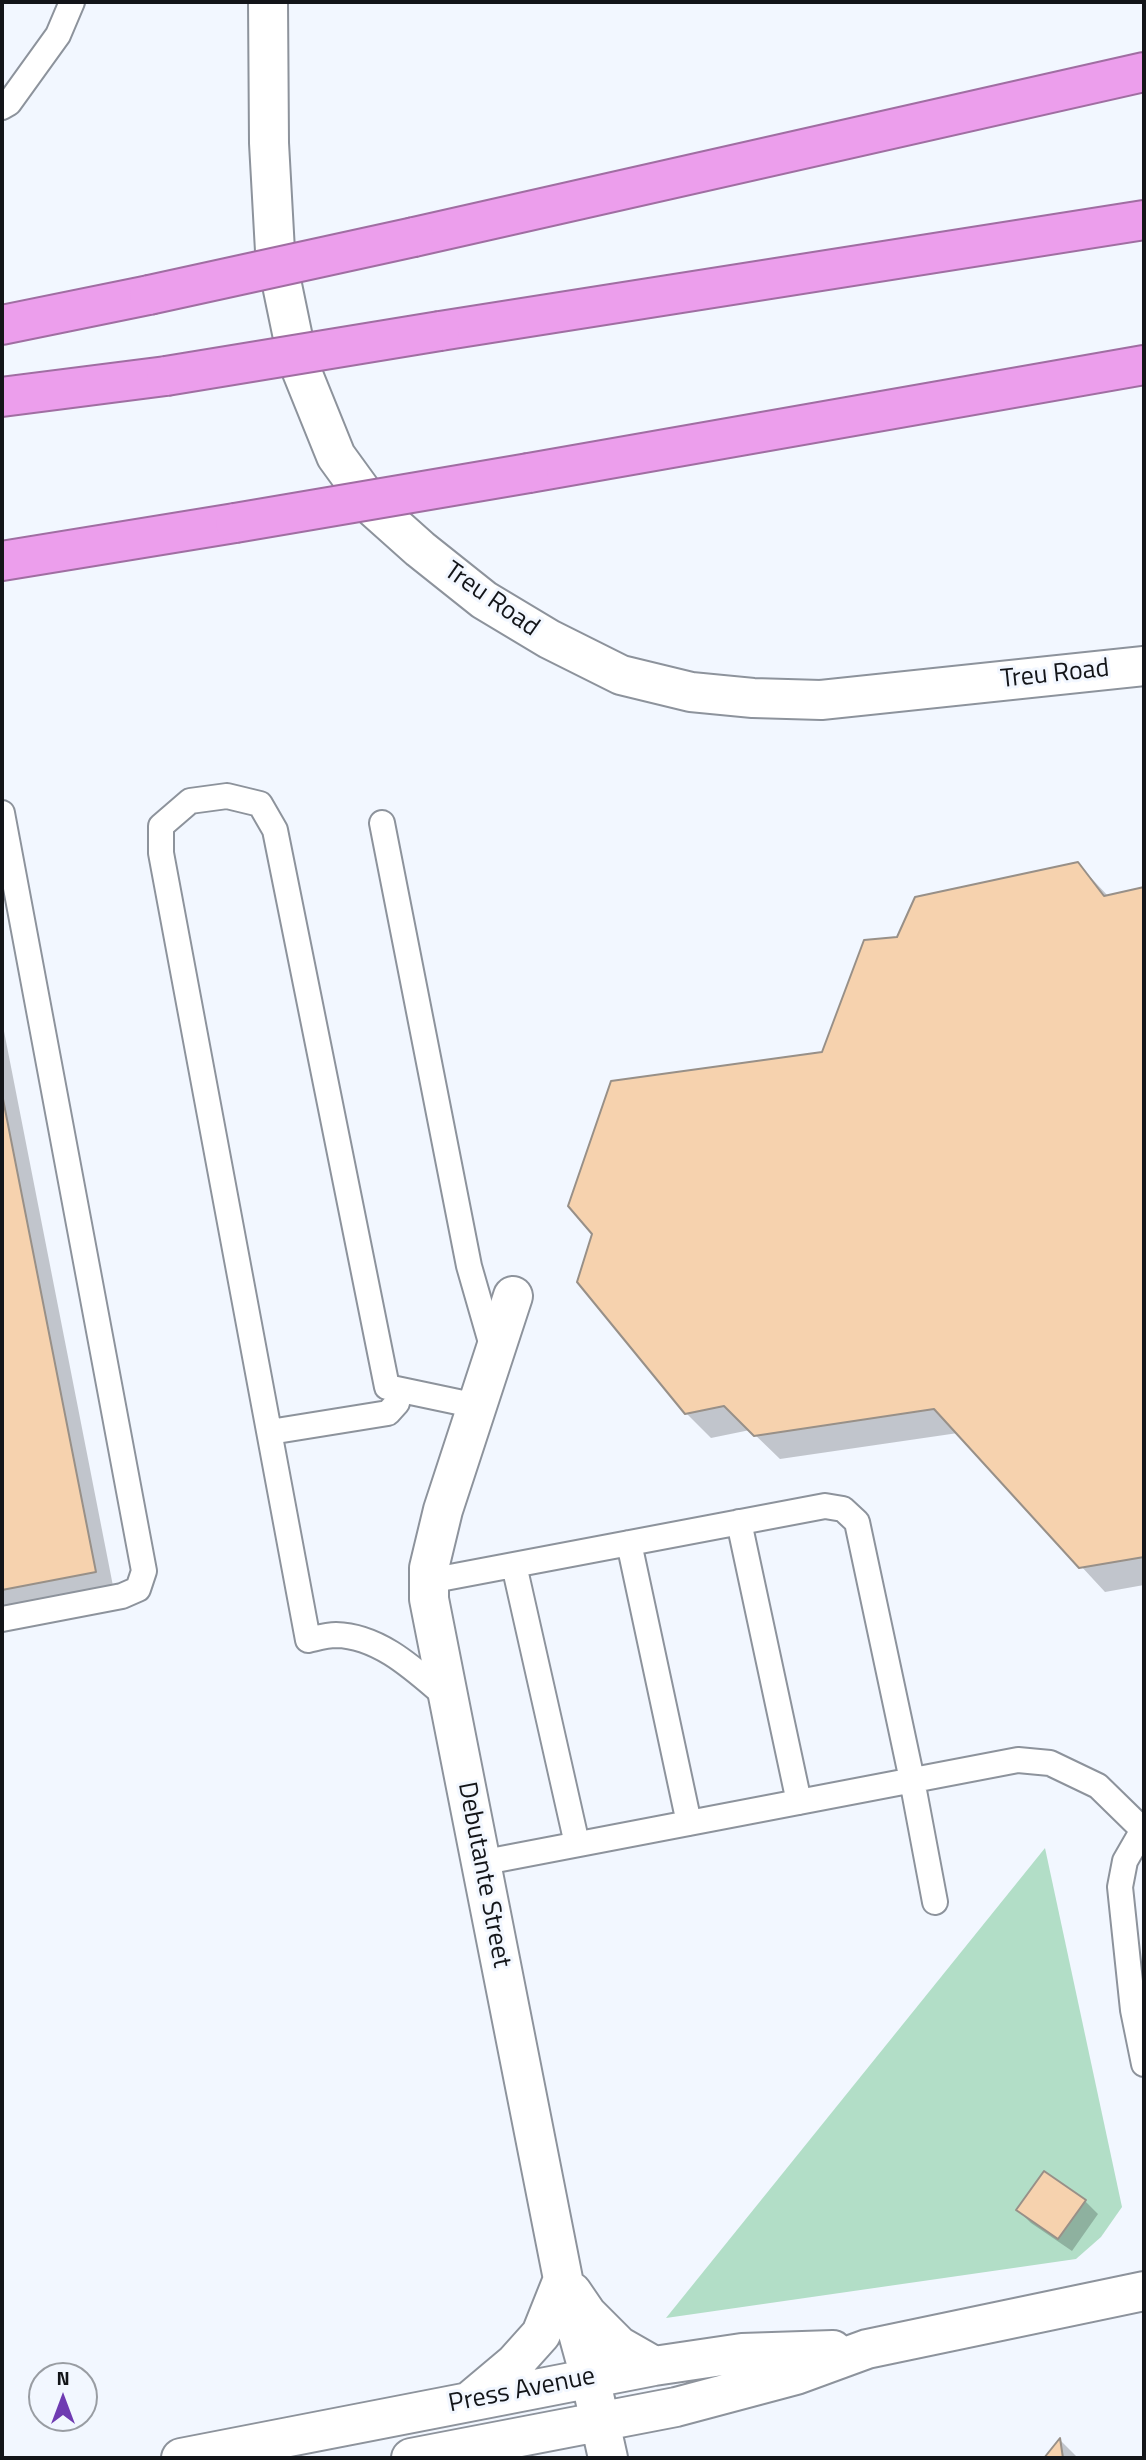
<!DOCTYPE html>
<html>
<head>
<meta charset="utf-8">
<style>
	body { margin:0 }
	#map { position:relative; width:1146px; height:2460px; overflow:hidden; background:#f2f7ff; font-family:"Titillium Web",sans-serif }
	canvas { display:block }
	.frame { position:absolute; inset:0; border:4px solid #131519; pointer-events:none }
	.north { position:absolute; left:28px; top:2362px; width:70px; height:70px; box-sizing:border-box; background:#f2f7ff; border:2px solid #999da3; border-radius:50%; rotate:0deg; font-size:19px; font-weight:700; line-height:28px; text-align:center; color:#131519 }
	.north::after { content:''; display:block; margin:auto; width:24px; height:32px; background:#6f3bb2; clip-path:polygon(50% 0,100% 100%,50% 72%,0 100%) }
</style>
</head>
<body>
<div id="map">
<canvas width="1146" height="2460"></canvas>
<div class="frame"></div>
<div class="north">N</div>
</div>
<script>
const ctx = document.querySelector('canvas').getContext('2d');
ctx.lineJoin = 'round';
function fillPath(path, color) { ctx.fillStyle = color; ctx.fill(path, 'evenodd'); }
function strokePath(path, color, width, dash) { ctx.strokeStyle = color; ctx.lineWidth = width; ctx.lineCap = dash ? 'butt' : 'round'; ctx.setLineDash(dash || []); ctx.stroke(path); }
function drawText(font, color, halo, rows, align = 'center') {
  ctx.font = font + ' "Titillium Web",sans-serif'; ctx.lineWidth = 6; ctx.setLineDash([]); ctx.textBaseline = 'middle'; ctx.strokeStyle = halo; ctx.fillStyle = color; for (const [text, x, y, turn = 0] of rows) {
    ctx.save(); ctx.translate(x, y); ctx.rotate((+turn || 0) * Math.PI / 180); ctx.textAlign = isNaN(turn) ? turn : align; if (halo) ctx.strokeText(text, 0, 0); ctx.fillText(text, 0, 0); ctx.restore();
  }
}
fillPath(new Path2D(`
	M 1045,1848 L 1122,2207 L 1101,2237 L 1076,2259 L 666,2318 Z`), '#b2dec7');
fillPath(new Path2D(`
	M 1078,864 L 1109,897 L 1144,889 L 1144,1585 L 1105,1592 L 958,1433 L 780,1459 L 750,1430 L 711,1438 L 686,1413 L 823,1053 L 898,939 Z
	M 2,1021 L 114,1591 L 2,1612 Z
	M 1085,2201 L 1098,2214 L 1072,2251 L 1031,2223 L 1018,2210 Z
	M 1060,2440 L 1078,2458 L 1046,2458 Z`), '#0003');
const building = new Path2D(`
	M 1078,862 L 1104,896 L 1144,887 L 1144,1557 L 1079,1568 L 934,1409 L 754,1436 L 724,1406 L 685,1414 L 577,1282 L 592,1234 L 568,1206 L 611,1081 L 822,1052 L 864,940 L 897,937 L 915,897 Z
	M 2,1094 L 96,1572 L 2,1590 Z
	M 1044,2171 L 1086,2200 L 1058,2239 L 1016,2210 Z
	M 1060,2438 L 1063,2458 L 1044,2458 Z`);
fillPath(building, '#f6d2ae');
strokePath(building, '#989088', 2);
const service = new Path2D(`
	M 2,107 L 9,103 L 58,35 L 72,2
	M 2,813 L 144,1571 L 138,1589 L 122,1596 L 2,1619
	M 382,823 L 469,1266 L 494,1353
	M 270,1432 L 388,1413 L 397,1403 L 399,1391
	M 739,1522 L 799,1802
	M 629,1543 L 689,1823
	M 514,1565 L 577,1844
	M 429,1581 L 825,1506 L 843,1509 L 857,1522 L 912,1780 L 935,1902
	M 449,1699 C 417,1672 381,1636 336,1635 C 327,1635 317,1638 308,1640 L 161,853 L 161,826 L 190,801 L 227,796 L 260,804 L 275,830 L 387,1387 L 477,1406
	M 1144,1828 L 1125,1861 L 1120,1887 L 1133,2010 L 1144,2064
	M 480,1863 L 1018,1760 L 1050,1763 L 1098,1786 L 1143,1830`);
const minor = new Path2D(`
	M 513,1296 L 443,1510 L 429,1568 L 429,1599 L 563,2279 L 590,2377 L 608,2458
	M 572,2292 L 587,2314 L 619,2346 L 654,2366
	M 471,2400 L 515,2363 L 541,2334 L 563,2279
	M 181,2458 L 654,2366 L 742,2353 L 833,2350
	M 411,2458 L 676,2407 L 796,2375 L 867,2349 L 1144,2291`);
const tertiary = new Path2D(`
	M 268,2 L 269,143 L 275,251 L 298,362 L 336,456 L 373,507 L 420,549 L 484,600 L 549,639 L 621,675 L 691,692 L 753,698 L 821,700 L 1144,666`);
const motorway = new Path2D(`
	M 414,237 L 1144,72
	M 2,325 L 149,295
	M 440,331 L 1144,220
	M 2,397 L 166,376
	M 529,473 L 1144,365
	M 2,561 L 235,523`);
strokePath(service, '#8d939c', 28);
strokePath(minor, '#8d939c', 42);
strokePath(tertiary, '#8d939c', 42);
strokePath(motorway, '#a06ea2', 42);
strokePath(service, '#fff', 24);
strokePath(minor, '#fff', 38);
strokePath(tertiary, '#fff', 38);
strokePath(motorway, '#ec9eec', 38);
const motorwayBridge = new Path2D(`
	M 149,295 L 414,237
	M 166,376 L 440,331
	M 235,523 L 529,473`);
strokePath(motorwayBridge, '#a06ea2', 42, []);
strokePath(motorwayBridge, '#ec9eec', 38);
drawText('26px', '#131519', '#f2f7ff', [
	["Treu Road",491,600,35],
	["Treu Road",1055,675,-6],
	["Debutante Street",483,1875,79],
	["Press Avenue",522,2391,-11]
]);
</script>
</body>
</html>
